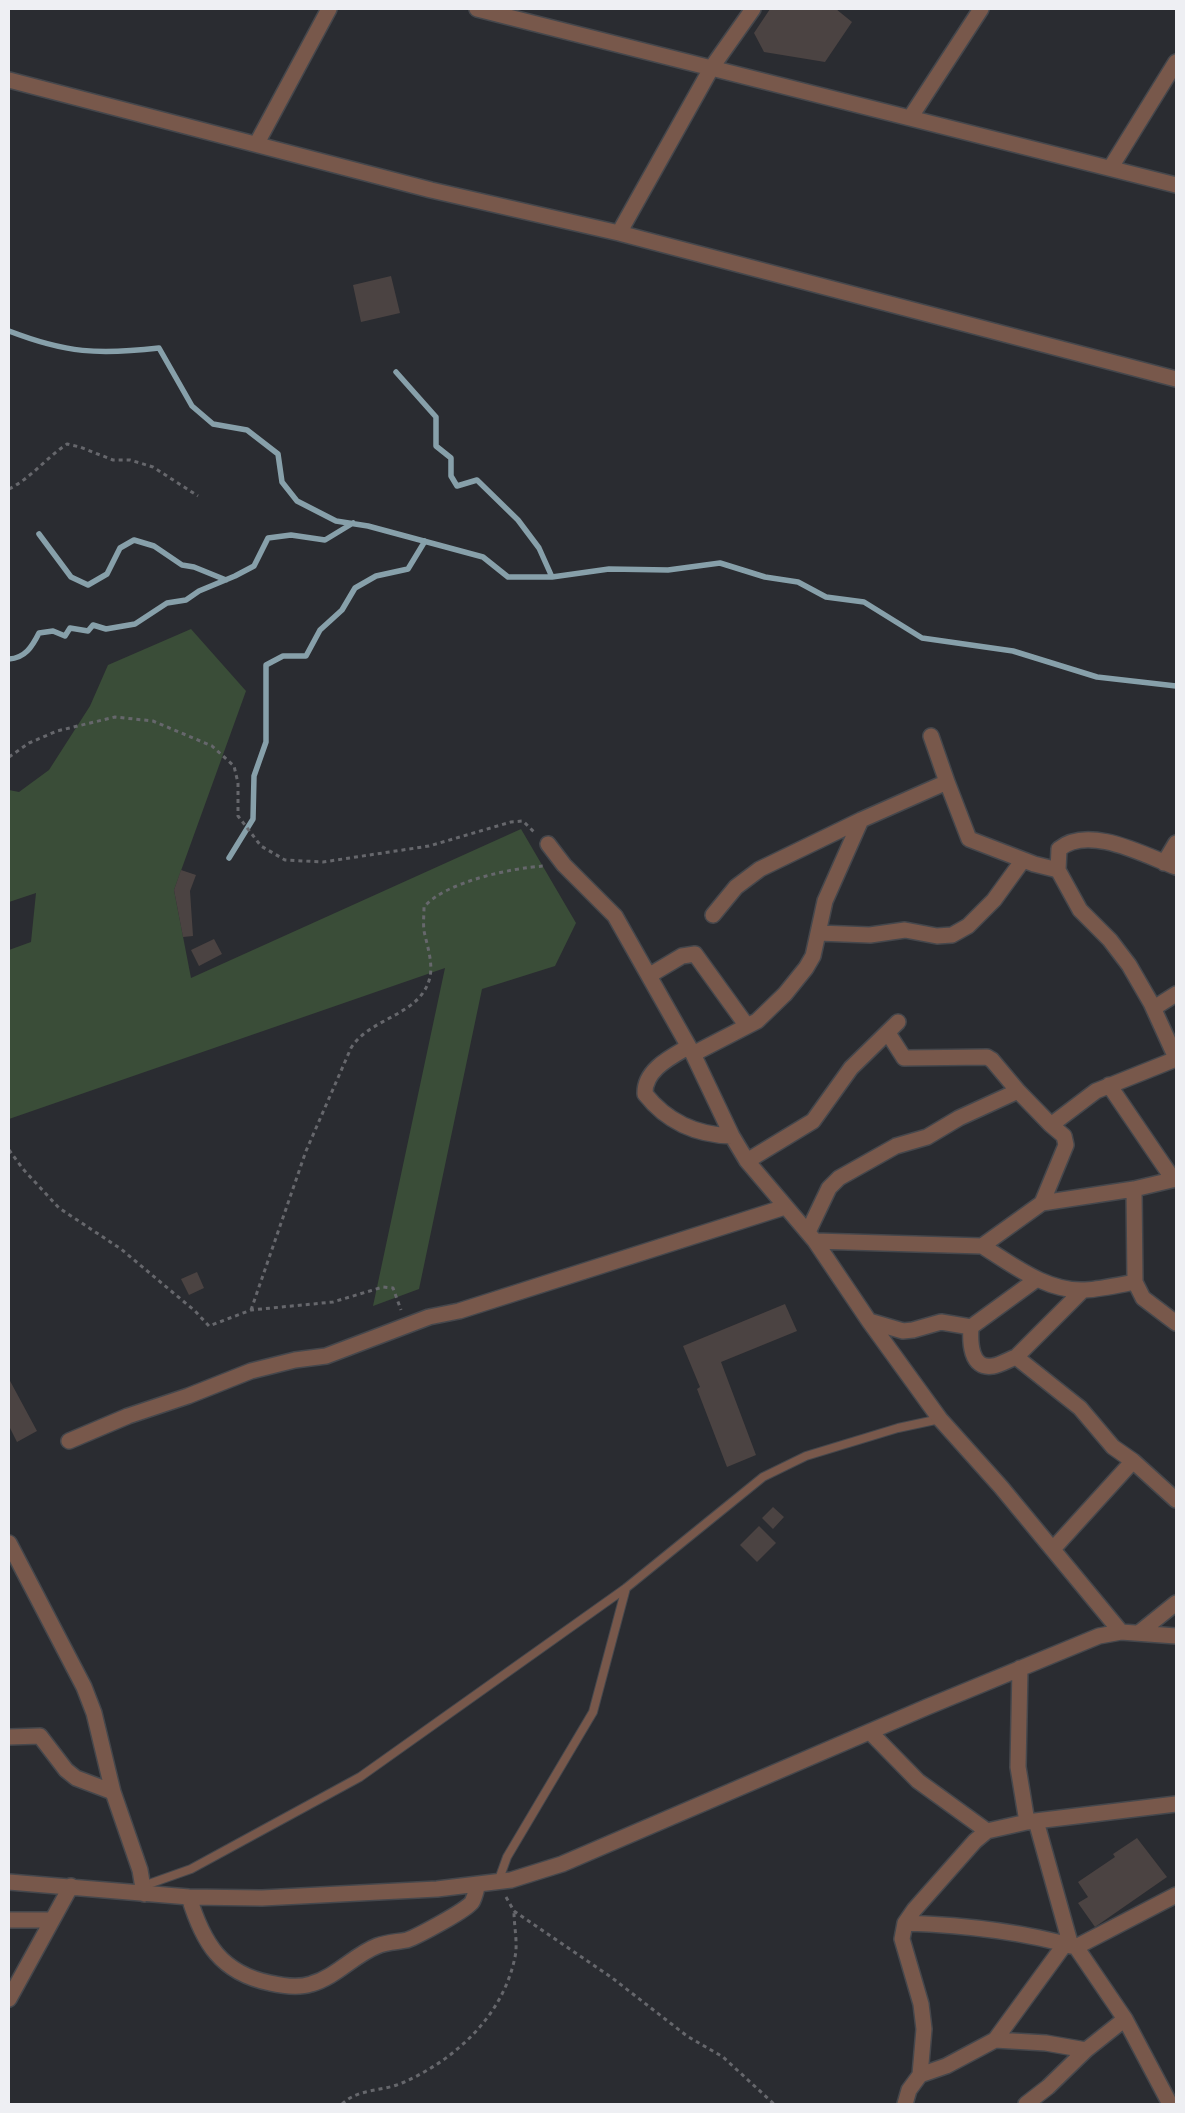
<!DOCTYPE html>
<html>
<head>
<meta charset="utf-8">
<style>
	body { margin:0 }
	#map { position:relative; width:1185px; height:2113px; overflow:hidden; background:#2a2c31; font-family:Arial,sans-serif }
	canvas { display:block }
	.frame { position:absolute; inset:0; border:10px solid #eeeff3; pointer-events:none }
</style>
</head>
<body>
<div id="map">
<canvas width="1185" height="2113"></canvas>
<div class="frame"></div>
</div>
<script>
const ctx = document.querySelector('canvas').getContext('2d');
ctx.lineJoin = 'round';
function fillPath(path, color) { ctx.fillStyle = color; ctx.fill(path, 'evenodd'); }
function strokePath(path, color, width, dash) { ctx.strokeStyle = color; ctx.lineWidth = width; ctx.lineCap = dash ? 'butt' : 'round'; ctx.setLineDash(dash || []); ctx.stroke(path); }
fillPath(new Path2D(`
	M 191,629 L 246,691 L 174,890 L 191,978 L 521,829 L 576,923 L 555,966 L 482,989 L 419,1289 L 373,1306 L 445,968 L 9,1119 L 9,950 L 31,942 L 36,893 L 9,902 L 9,790 L 19,792 L 49,770 L 90,706 L 108,665 Z`), '#3a4d38');
strokePath(new Path2D(`
	M 9,331 C 66,353 98,355 159,348 L 192,406 L 213,424 L 247,430 L 278,454 L 282,482 L 297,501 L 336,521 L 368,526 L 483,557 L 508,577 L 552,577 L 609,569 L 668,570 L 720,563 L 765,577 L 798,582 L 826,597 L 864,602 L 922,638 L 1013,651 L 1097,677 L 1176,686
	M 396,372 L 436,417 L 436,446 L 451,458 L 451,476 L 457,486 L 477,480 L 518,520 L 539,548 L 552,577
	M 39,534 L 71,577 L 88,585 L 107,574 L 120,548 L 134,540 L 154,546 L 182,565 L 194,567 L 226,580
	M 9,659 C 25,658 32,647 39,633 L 53,631 L 65,636 L 70,628 L 88,631 L 93,625 L 106,629 L 135,624 L 167,603 L 186,600 L 199,591 L 235,576 L 254,566 L 268,538 L 291,535 L 325,540 L 353,523
	M 229,858 L 253,819 L 254,776 L 266,742 L 266,665 L 283,656 L 306,656 L 320,630 L 342,610 L 355,588 L 376,576 L 408,569 L 425,541`), '#87a0aa', 5.5);
fillPath(new Path2D(`
	M 770,9 L 836,9 L 852,22 L 825,62 L 764,52 L 754,33 Z
	M 391,276 L 400,313 L 361,322 L 353,285 Z
	M 181,870 L 196,875 L 190,891 L 193,936 L 183,937 L 174,890 Z
	M 214,939 L 222,954 L 199,966 L 191,950 Z
	M 197,1272 L 204,1288 L 189,1295 L 181,1279 Z
	M 785,1304 L 797,1331 L 721,1362 L 756,1455 L 727,1467 L 697,1389 L 700,1387 L 683,1346 Z
	M 9,1379 L 37,1431 L 17,1442 L 9,1426 Z
	M 773,1507 L 784,1517 L 773,1529 L 762,1518 Z
	M 759,1526 L 776,1543 L 757,1562 L 740,1545 Z
	M 1137,1838 L 1167,1877 L 1095,1927 L 1078,1903 L 1088,1897 L 1078,1882 L 1115,1857 L 1113,1854 Z`), '#4b4342');
const lane = new Path2D(`
	M 498,1882 L 507,1857 L 593,1712 L 626,1588
	M 143,1886 L 191,1869 L 360,1777 L 626,1588 L 763,1477 L 806,1456 L 898,1428 L 940,1419`);
const street = new Path2D(`
	M 477,9 L 1176,185
	M 9,80 L 431,190 L 619,233 L 1176,379
	M 910,118 L 981,9
	M 257,143 L 329,9
	M 1111,167 L 1176,62
	M 619,233 L 712,67 L 753,9
	M 947,782 L 969,839 L 1034,864 L 1058,870
	M 548,844 L 564,865 L 615,916 L 693,1054 L 732,1136 L 747,1161 L 815,1241 L 982,1246 L 1042,1203 L 1066,1145 L 1064,1136 L 1051,1125 L 1096,1091 L 1176,1059
	M 1164,863 L 1176,843
	M 1176,867 C 1146,856 1089,824 1059,849 L 1058,870 L 1080,910 L 1110,940 L 1129,965 L 1151,1003 L 1176,1058
	M 713,915 L 736,887 L 760,869 L 861,820
	M 818,933 L 870,935 L 905,930 L 937,936 L 952,935 L 968,926 L 994,900 L 1023,860
	M 650,975 L 682,956 L 695,954 L 747,1026
	M 1154,1008 L 1176,994
	M 888,1033 L 904,1058 L 987,1057 L 992,1060 L 1018,1091
	M 688,1047 C 671,1057 644,1070 645,1094 C 667,1122 697,1135 732,1136
	M 693,1054 L 757,1021 L 785,994 L 806,968 L 813,956 L 825,901 L 861,820 L 947,782 L 931,736
	M 1109,1085 L 1173,1179
	M 747,1161 L 813,1121 L 851,1068 L 898,1022
	M 1134,1189 L 1135,1282
	M 1042,1203 L 1134,1189 L 1176,1179
	M 808,1232 L 829,1188 L 839,1178 L 896,1146 L 927,1137 L 959,1118 L 1018,1091 L 1051,1125
	M 815,1241 L 869,1321 L 940,1419 L 1001,1487 L 1121,1632
	M 982,1246 C 1012,1264 1046,1292 1085,1290 C 1101,1289 1119,1285 1135,1282 L 1143,1298 L 1176,1323
	M 1083,1290 L 1016,1357 L 1080,1408 L 1113,1447 L 1133,1461
	M 869,1321 L 903,1331 L 913,1330 L 941,1322 L 971,1327 L 1037,1279
	M 971,1327 C 970,1341 970,1370 993,1366 C 1000,1365 1008,1360 1016,1357
	M 69,1441 L 128,1416 L 188,1396 L 251,1371 L 295,1360 L 326,1356 L 429,1317 L 459,1311 L 785,1207
	M 9,1543 L 84,1687 L 94,1713 L 113,1792 L 140,1870 L 144,1894
	M 1053,1549 L 1133,1461 L 1176,1500
	M 1140,1632 L 1176,1603
	M 1020,1668 L 1018,1767 L 1027,1822
	M 871,1733 L 918,1781 L 987,1831
	M 9,1737 L 40,1736 L 66,1770 L 76,1778 L 113,1792
	M 1036,1821 L 1071,1946
	M 9,1882 L 189,1897 L 262,1898 L 437,1889 L 511,1880 L 562,1864 L 927,1707 L 1099,1636 L 1121,1632 L 1176,1636
	M 189,1897 C 203,1943 221,1973 270,1983 C 283,1986 299,1988 311,1984 C 336,1977 354,1955 377,1946 C 387,1942 397,1942 407,1940 C 416,1937 469,1909 472,1902 C 475,1897 476,1890 478,1884
	M 9,1920 L 51,1920
	M 905,1923 C 963,1925 1021,1931 1076,1947 L 1125,2019 L 1170,2104
	M 1076,1947 L 1176,1895
	M 9,1999 L 71,1886
	M 995,2040 L 1046,2043 L 1086,2050
	M 920,2075 L 946,2066 L 995,2040 L 1065,1944
	M 905,2104 L 909,2090 L 920,2075 L 924,2029 L 921,2004 L 902,1939 L 905,1923 L 914,1910 L 975,1841 L 987,1831 L 1027,1822 L 1176,1804
	M 1026,2104 L 1048,2087 L 1086,2050 L 1125,2019`);
strokePath(lane, '#45474c', 10);
strokePath(street, '#45474c', 18);
strokePath(new Path2D(`
	M 9,489 C 31,478 46,458 67,444 L 80,447 L 113,460 L 130,460 L 153,467 L 198,496
	M 9,757 L 29,743 L 57,731 L 115,717 L 153,721 L 212,746 L 234,766 L 238,783 L 238,816 L 261,846 L 285,860 L 323,862 L 429,846 L 511,822 L 523,821 L 536,834
	M 9,1150 L 23,1169 L 59,1208 L 121,1249 L 195,1311 L 209,1326 L 251,1310 L 333,1302 L 383,1287 L 393,1288 L 401,1310
	M 251,1310 L 306,1151 L 351,1048 C 370,1017 421,1016 430,977 C 433,962 427,945 424,931 C 423,923 424,915 424,907 C 445,882 511,868 544,866
	M 506,1897 L 514,1911 L 611,1977 L 687,2036 L 723,2057 L 774,2104
	M 342,2104 C 359,2088 381,2092 402,2083 C 455,2060 503,2016 515,1957 C 518,1944 514,1926 514,1912`), '#66676c', 3, [4, 4]);
strokePath(lane, '#78584b', 8);
strokePath(street, '#78584b', 15);
</script>
</body>
</html>
